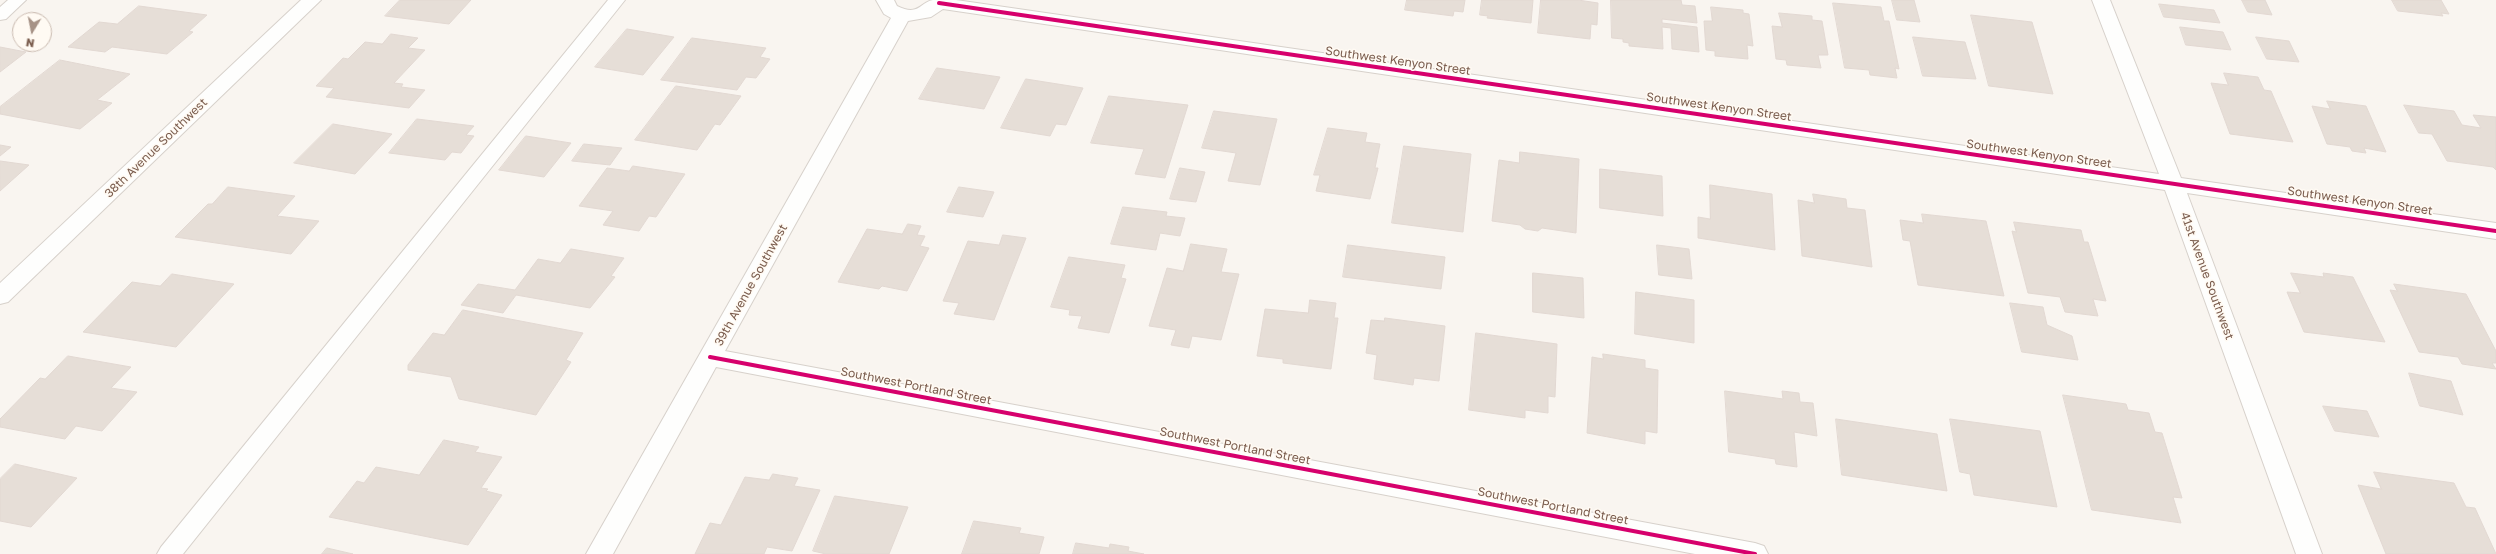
<!DOCTYPE html>
<html>
<head>
<meta charset="utf-8">
<style>
	body { margin:0 }
	#map { position:relative; width:2496px; height:554px; overflow:hidden; background:#f9f5f0; font-family:"Golos Text",sans-serif }
	canvas { display:block }
	.north { position:absolute; left:12px; top:12px; width:40px; height:40px; box-sizing:border-box; background:#fffaf3; border:1px solid #cabbb1; border-radius:50%; rotate:190deg; font-size:11px; font-weight:700; line-height:16px; text-align:center; color:#7a5c4d }
	.north::after { content:''; display:block; margin:auto; width:14px; height:18px; background:#a69286; clip-path:polygon(50% 0,100% 100%,50% 72%,0 100%) }
</style>
</head>
<body>
<div id="map">
<canvas width="2496" height="554"></canvas>
<div class="north">N</div>
</div>
<script>
const ctx = document.querySelector('canvas').getContext('2d');
ctx.lineJoin = 'round';
function fillPath(path, color) { ctx.fillStyle = color; ctx.fill(path, 'evenodd'); }
function strokePath(path, color, width, dash) { ctx.strokeStyle = color; ctx.lineWidth = width; ctx.lineCap = dash ? 'butt' : 'round'; ctx.setLineDash(dash || []); ctx.stroke(path); }
function drawText(font, color, halo, rows, align = 'center') {
  ctx.font = font + ' "Golos Text",sans-serif'; ctx.lineWidth = 3; ctx.setLineDash([]); ctx.textBaseline = 'middle'; ctx.strokeStyle = halo; ctx.fillStyle = color; for (const [text, x, y, turn = 0] of rows) {
    ctx.save(); ctx.translate(x, y); ctx.rotate((+turn || 0) * Math.PI / 180); ctx.textAlign = isNaN(turn) ? turn : align; if (halo) ctx.strokeText(text, 0, 0); ctx.fillText(text, 0, 0); ctx.restore();
  }
}
const building = new Path2D(`
	M 400,0 L 471,0 L 449,24 L 385,16 Z
	M 1407,0 L 1465,0 L 1463,12 L 1454,11 L 1453,16 L 1405,10 Z
	M 1482,0 L 1533,0 L 1531,23 L 1487,18 L 1488,16 L 1480,15 Z
	M 1541,0 L 1578,0 L 1598,3 L 1597,25 L 1591,24 L 1590,39 L 1538,33 Z
	M 1611,0 L 1681,0 L 1682,5 L 1695,6 L 1697,23 L 1662,19 L 1662,23 L 1697,27 L 1699,52 L 1672,49 L 1671,28 L 1662,27 L 1663,49 L 1629,46 L 1629,43 L 1623,42 L 1623,39 L 1612,38 Z
	M 1892,0 L 1914,0 L 1920,22 L 1897,20 Z
	M 2242,0 L 2265,0 L 2272,15 L 2248,12 Z
	M 2392,0 L 2441,0 L 2449,14 L 2441,13 L 2443,16 L 2398,11 Z
	M 1833,3 L 1881,7 L 1884,21 L 1889,21 L 1899,69 L 1895,68 L 1897,78 L 1870,75 L 1869,70 L 1845,68 Z
	M 2159,4 L 2214,10 L 2220,23 L 2164,17 Z
	M 139,6 L 207,15 L 189,31 L 193,32 L 167,54 L 112,47 L 105,52 L 68,47 L 99,22 L 117,24 Z
	M 1711,7 L 1743,10 L 1743,13 L 1749,14 L 1753,46 L 1747,45 L 1748,59 L 1715,56 L 1715,51 L 1706,50 L 1704,21 L 1712,21 Z
	M 1779,13 L 1812,16 L 1812,20 L 1822,21 L 1828,55 L 1818,55 L 1821,68 L 1787,65 L 1786,60 L 1776,59 L 1772,26 L 1782,27 Z
	M 1971,15 L 2032,22 L 2053,94 L 1989,86 Z
	M 2180,27 L 2223,32 L 2231,50 L 2186,45 Z
	M 627,29 L 674,37 L 643,75 L 595,67 Z
	M 391,34 L 418,38 L 408,48 L 425,50 L 394,83 L 403,84 L 401,87 L 425,90 L 409,108 L 326,97 L 334,88 L 316,86 L 343,58 L 348,59 L 365,42 L 382,44 Z
	M 1913,37 L 1965,42 L 1976,79 L 1923,76 Z
	M 2256,37 L 2289,41 L 2299,62 L 2267,59 Z
	M 692,38 L 766,48 L 760,57 L 770,59 L 756,78 L 746,77 L 737,90 L 661,80 Z
	M 0,47 L 26,52 L 0,72 Z
	M 60,60 L 130,74 L 97,100 L 112,103 L 80,129 L 0,114 L 0,107 Z
	M 937,68 L 1000,77 L 984,109 L 919,99 Z
	M 2224,73 L 2258,77 L 2264,90 L 2271,91 L 2293,142 L 2230,134 L 2211,83 L 2228,85 Z
	M 1026,79 L 1083,88 L 1066,125 L 1056,124 L 1050,136 L 1001,128 Z
	M 676,86 L 741,96 L 720,125 L 715,124 L 697,150 L 635,140 Z
	M 1109,96 L 1188,105 L 1165,178 L 1135,174 L 1144,149 L 1091,143 Z
	M 2327,101 L 2366,106 L 2386,152 L 2364,148 L 2366,153 L 2352,151 L 2350,147 L 2327,144 L 2312,106 L 2330,109 Z
	M 2404,105 L 2454,111 L 2462,125 L 2481,128 L 2473,115 L 2496,117 L 2496,170 L 2493,167 L 2447,161 L 2432,134 L 2419,133 Z
	M 1214,111 L 1277,119 L 1260,185 L 1228,181 L 1236,153 L 1202,148 Z
	M 417,119 L 474,126 L 466,135 L 474,136 L 461,153 L 452,152 L 445,160 L 389,153 Z
	M 333,124 L 392,134 L 355,174 L 294,163 Z
	M 1328,128 L 1367,133 L 1365,142 L 1380,144 L 1375,168 L 1378,168 L 1370,199 L 1316,191 L 1320,175 L 1314,175 Z
	M 526,136 L 571,143 L 544,177 L 499,170 Z
	M 584,144 L 622,148 L 610,165 L 572,161 Z
	M 0,145 L 11,147 L 0,156 Z
	M 1404,146 L 1471,154 L 1463,232 L 1392,223 Z
	M 1520,152 L 1579,159 L 1576,233 L 1542,228 L 1538,231 L 1525,229 L 1520,225 L 1492,221 L 1499,160 L 1519,163 Z
	M 0,161 L 29,165 L 0,191 Z
	M 633,166 L 685,174 L 656,217 L 649,216 L 639,231 L 603,225 L 613,211 L 579,206 L 607,168 L 629,171 Z
	M 1180,168 L 1205,172 L 1196,202 L 1170,199 Z
	M 1600,169 L 1662,176 L 1663,216 L 1600,208 Z
	M 1710,185 L 1772,194 L 1775,250 L 1698,238 L 1698,217 L 1710,219 Z
	M 228,187 L 295,196 L 277,216 L 319,221 L 291,254 L 175,237 L 208,204 L 212,204 Z
	M 959,187 L 994,192 L 983,217 L 947,212 Z
	M 1813,194 L 1846,199 L 1847,208 L 1865,210 L 1872,267 L 1802,256 L 1798,200 L 1814,203 Z
	M 1123,207 L 1167,212 L 1166,216 L 1185,218 L 1180,236 L 1160,233 L 1156,250 L 1111,244 Z
	M 1922,214 L 1986,221 L 2004,296 L 1918,285 L 1910,241 L 1903,240 L 1900,220 L 1923,223 Z
	M 2014,222 L 2081,230 L 2084,242 L 2088,242 L 2106,301 L 2093,299 L 2098,316 L 2065,312 L 2060,297 L 2028,293 L 2012,231 L 2016,232 Z
	M 908,224 L 921,226 L 917,235 L 925,236 L 920,246 L 929,248 L 907,291 L 882,286 L 879,289 L 838,282 L 867,229 L 902,234 Z
	M 1003,235 L 1026,238 L 994,320 L 954,314 L 959,303 L 943,301 L 968,241 L 999,245 Z
	M 1191,244 L 1227,249 L 1221,272 L 1239,274 L 1221,340 L 1192,336 L 1189,348 L 1171,345 L 1176,330 L 1149,326 L 1167,268 L 1183,271 Z
	M 1348,245 L 1445,257 L 1441,289 L 1343,277 Z
	M 1657,245 L 1689,249 L 1692,279 L 1659,275 Z
	M 571,249 L 624,258 L 611,276 L 615,277 L 590,308 L 516,295 L 503,313 L 461,305 L 478,284 L 515,290 L 538,259 L 560,263 Z
	M 1069,257 L 1125,265 L 1121,278 L 1126,279 L 1109,333 L 1078,328 L 1082,316 L 1069,315 L 1070,310 L 1051,307 Z
	M 1533,273 L 1583,278 L 1584,318 L 1533,312 Z
	M 2291,273 L 2324,277 L 2323,273 L 2353,277 L 2385,342 L 2304,332 L 2287,292 L 2300,293 Z
	M 172,274 L 234,284 L 176,347 L 83,332 L 132,282 L 160,286 Z
	M 2394,284 L 2466,294 L 2496,351 L 2496,363 L 2492,363 L 2496,369 L 2462,364 L 2458,357 L 2419,352 L 2390,290 L 2397,291 Z
	M 1636,292 L 1694,300 L 1694,343 L 1635,334 Z
	M 1310,300 L 1336,303 L 1334,318 L 1338,318 L 1331,369 L 1283,363 L 1283,359 L 1257,356 L 1265,309 L 1308,313 Z
	M 2010,303 L 2043,307 L 2047,325 L 2072,336 L 2078,360 L 2022,352 Z
	M 463,310 L 583,333 L 566,360 L 571,362 L 536,415 L 459,399 L 451,377 L 408,370 L 408,365 L 433,333 L 444,335 Z
	M 1385,318 L 1445,326 L 1439,381 L 1414,378 L 1413,385 L 1374,379 L 1377,355 L 1366,353 L 1371,320 L 1384,321 Z
	M 1476,333 L 1557,344 L 1555,397 L 1548,396 L 1548,413 L 1525,410 L 1525,418 L 1469,410 Z
	M 1603,354 L 1645,360 L 1645,368 L 1658,370 L 1657,433 L 1645,431 L 1645,444 L 1587,433 L 1592,357 L 1603,359 Z
	M 68,356 L 131,367 L 111,388 L 137,392 L 102,431 L 76,426 L 65,439 L 0,427 L 0,419 L 40,378 L 45,379 Z
	M 2409,373 L 2451,381 L 2463,415 L 2420,406 Z
	M 1725,391 L 1783,399 L 1782,391 L 1799,393 L 1800,402 L 1813,403 L 1817,436 L 1794,432 L 1797,467 L 1776,464 L 1775,459 L 1729,452 Z
	M 2063,395 L 2126,404 L 2128,410 L 2149,413 L 2155,432 L 2162,433 L 2182,498 L 2173,497 L 2181,523 L 2092,510 Z
	M 2323,406 L 2367,411 L 2379,437 L 2335,431 Z
	M 1836,419 L 1937,434 L 1947,491 L 1842,475 Z
	M 1950,419 L 2040,431 L 2057,507 L 1974,495 L 1970,474 L 1960,472 Z
	M 444,440 L 479,447 L 475,452 L 502,457 L 481,488 L 488,489 L 486,491 L 502,495 L 468,545 L 329,517 L 357,481 L 364,483 L 376,467 L 419,475 Z
	M 15,464 L 77,478 L 31,527 L 0,521 L 0,479 Z
	M 2374,472 L 2454,483 L 2466,507 L 2475,508 L 2496,554 L 2386,554 L 2358,485 L 2381,489 Z
	M 773,474 L 798,478 L 794,486 L 820,490 L 792,551 L 767,547 L 764,554 L 695,554 L 710,523 L 721,525 L 745,477 L 769,480 Z
	M 835,496 L 908,507 L 889,554 L 826,554 L 813,551 Z
	M 974,521 L 1021,528 L 1019,533 L 1044,537 L 1039,554 L 962,554 Z
	M 1076,543 L 1109,548 L 1110,544 L 1129,547 L 1128,551 L 1144,554 L 1073,554 Z
	M 327,548 L 353,554 L 322,554 Z`);
fillPath(building, '#e6ded7');
strokePath(building, '#e2d8d2', 1);
const lane = new Path2D(`
	M 8,0 L 26,0 L 6,19 L 0,20 L 0,7 Z
	M 608,0 L 625,0 L 183,554 L 157,554 L 161,547 Z`);
const street = new Path2D(`
	M 301,0 L 321,0 L 8,302 L 0,304 L 0,283 Z
	M 876,0 L 894,0 L 897,6 C 919,17 920,2 933,0 C 941,0 949,0 956,0 L 2159,174 L 2092,0 L 2110,0 L 2181,178 L 2496,223 L 2496,239 L 2187,193 L 2322,554 L 2296,554 L 2165,190 L 943,9 L 931,17 L 908,21 L 725,351 L 1755,543 L 1764,546 L 1768,554 L 1695,554 L 716,367 L 613,554 L 586,554 L 891,18 L 884,14 Z`);
strokePath(lane, '#d7d1cb', 2);
strokePath(street, '#d7d1cb', 2);
fillPath(lane, '#fefefd');
fillPath(street, '#fefefd');
strokePath(new Path2D(`
	M 939,3 L 2496,231
	M 710,357 L 1755,554`), '#d6006c', 4);
drawText('12px', '#7a5c4d', '#fffaf3', [
	["Southwest Kenyon Street",1398,61,8],
	["Southwest Kenyon Street",1719,107,8],
	["38th Avenue Southwest",156,148,-44],
	["Southwest Kenyon Street",2039,154,8],
	["Southwest Kenyon Street",2360,201,8],
	["41st Avenue Southwest",2207,276,70],
	["39th Avenue Southwest",751,285,-61],
	["Southwest Portland Street",916,386,11],
	["Southwest Portland Street",1235,446,11],
	["Southwest Portland Street",1553,506,11]
]);
</script>
</body>
</html>
